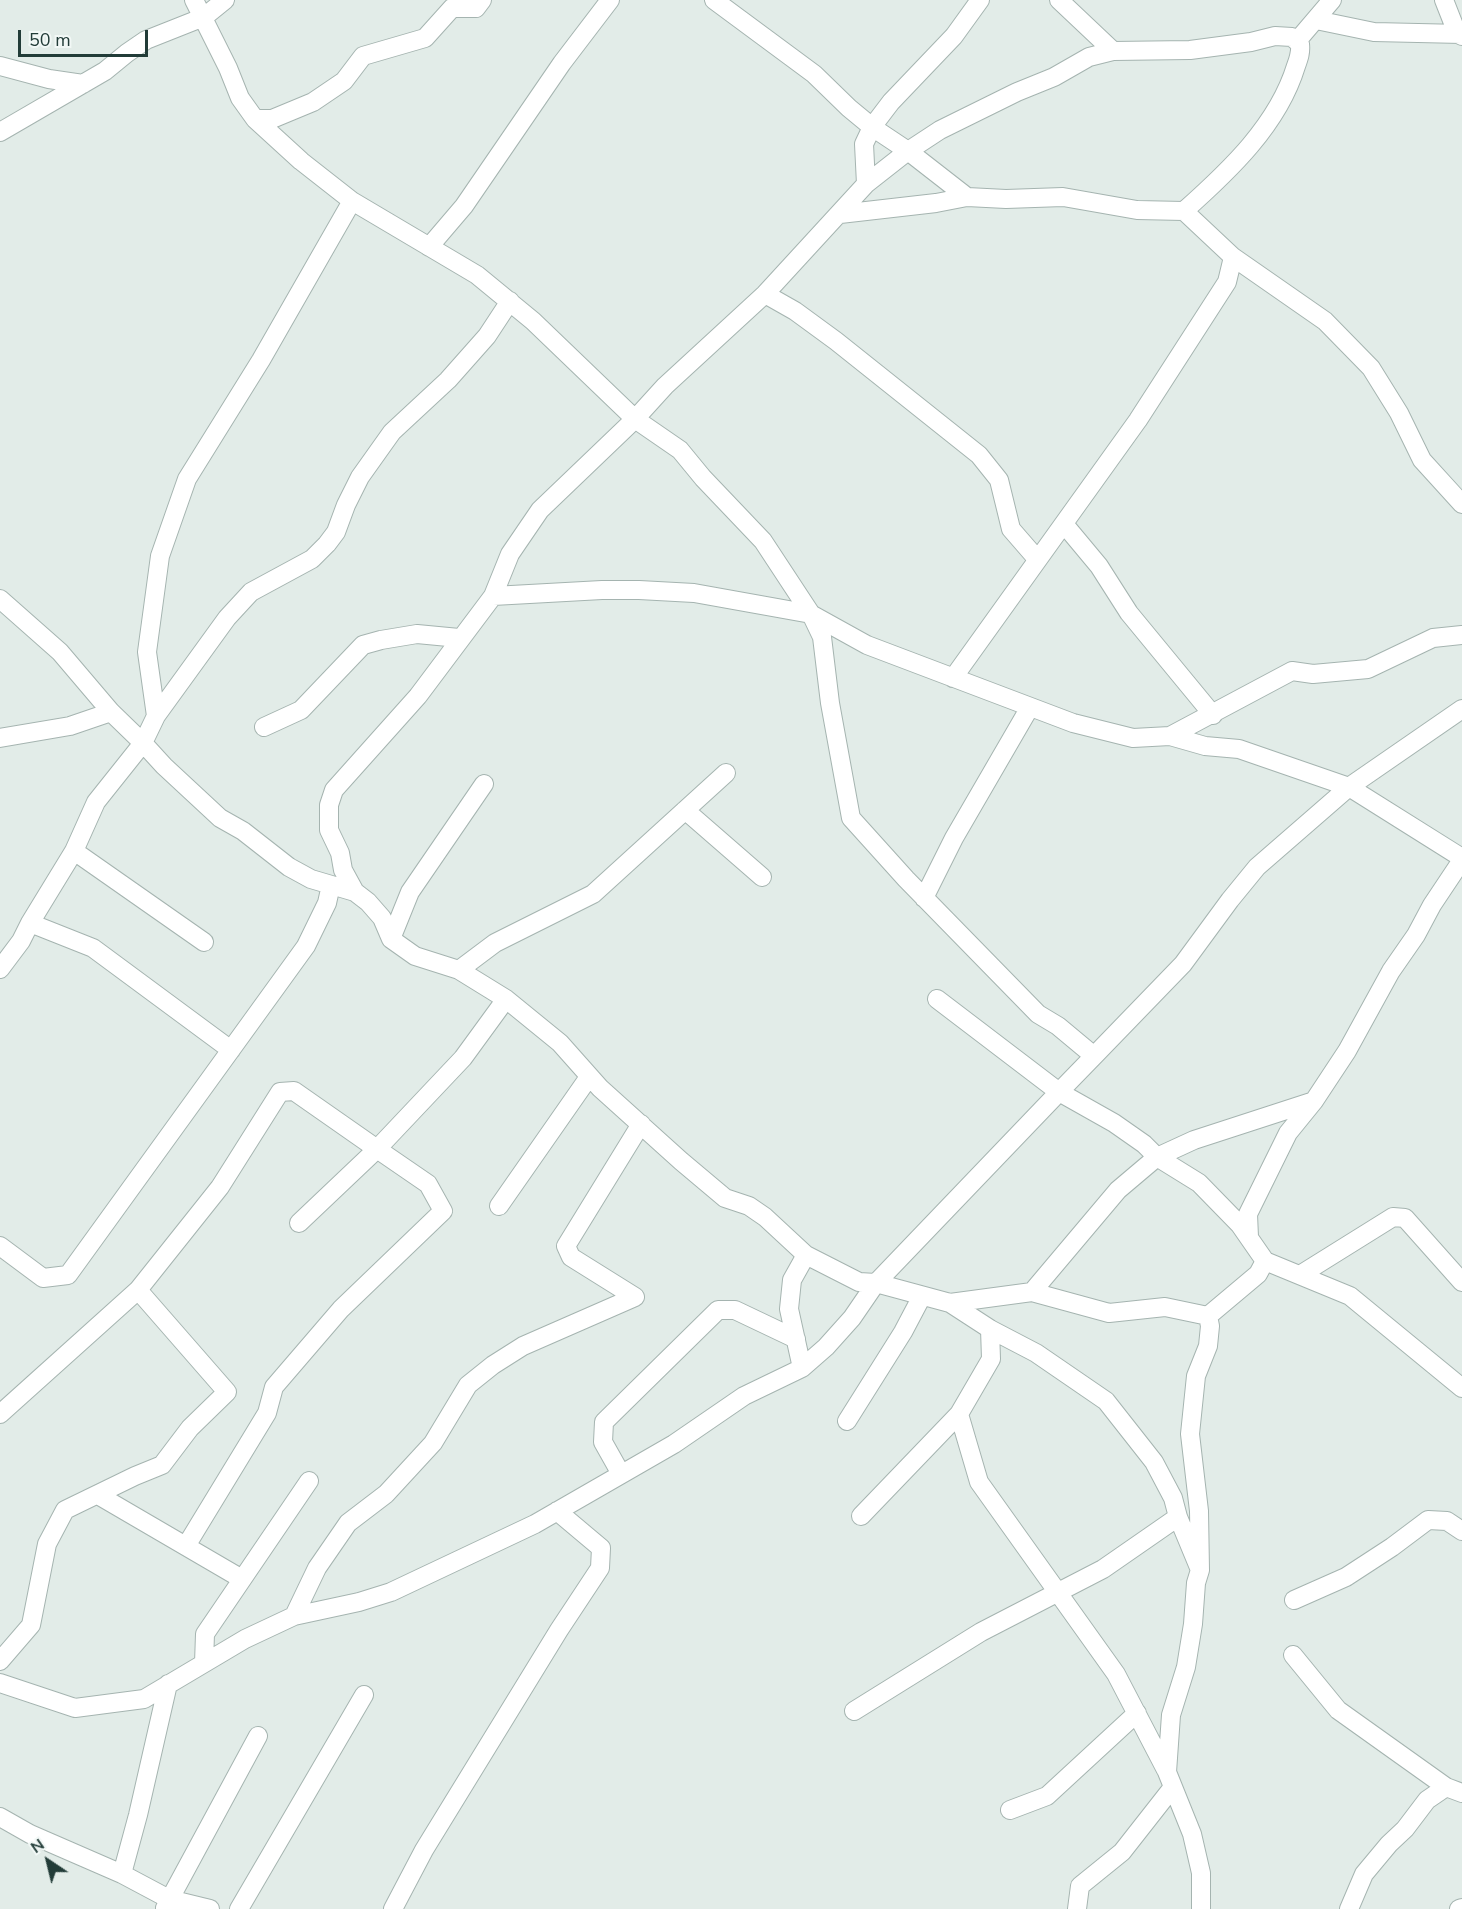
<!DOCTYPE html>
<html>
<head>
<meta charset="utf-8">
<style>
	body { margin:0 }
	#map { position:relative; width:1462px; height:1909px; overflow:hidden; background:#e2ece8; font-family:"Nunito Sans",sans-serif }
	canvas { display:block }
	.north { position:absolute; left:18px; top:1831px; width:60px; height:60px; -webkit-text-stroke:4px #f2f8f6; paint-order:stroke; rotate:325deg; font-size:16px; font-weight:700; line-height:24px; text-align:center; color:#223c38 }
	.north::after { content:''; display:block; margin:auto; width:21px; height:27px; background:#223c38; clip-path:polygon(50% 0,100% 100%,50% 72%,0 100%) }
	.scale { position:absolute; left:18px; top:30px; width:130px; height:27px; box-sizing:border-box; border:3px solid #223c38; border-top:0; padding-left:8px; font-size:18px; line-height:21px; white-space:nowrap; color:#223c38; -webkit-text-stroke:4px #f2f8f6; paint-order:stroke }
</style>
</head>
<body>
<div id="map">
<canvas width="1462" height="1909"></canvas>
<div class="north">N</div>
<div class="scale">50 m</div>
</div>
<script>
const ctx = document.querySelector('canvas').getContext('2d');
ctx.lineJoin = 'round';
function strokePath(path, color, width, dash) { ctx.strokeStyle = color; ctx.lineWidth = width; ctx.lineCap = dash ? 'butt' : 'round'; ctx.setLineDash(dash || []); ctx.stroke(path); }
const street = new Path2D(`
	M 194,0 L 228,68 L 240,98 L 255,119 L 301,161 L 352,201 L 477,275 L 533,321 L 635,419 L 680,450 L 703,478 L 763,541 L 811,614 L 822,637 L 830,703 L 851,818 L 906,879 L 1038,1014 L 1058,1026 L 1094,1056 L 1059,1092 L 1114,1123 L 1144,1144 L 1157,1157 L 1199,1183 L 1240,1225 L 1265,1261 L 1258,1274 L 1208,1316
	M 714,0 L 814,74 L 849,108 L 872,127 L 864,144 L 866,184
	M 1059,0 L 1113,51
	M 1444,0 L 1457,33 L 1462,36
	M 1316,20 L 1374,32 L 1462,34
	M 1297,41 L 1332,0
	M 0,66 L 49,79 L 83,84
	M 255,119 L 272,119 L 313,102 L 344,81 L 363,56 L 425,38 L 452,8 L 476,8 L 482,0
	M 0,132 L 105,71 L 127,53 L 146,40 L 204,17 L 225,0
	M 967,197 L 908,151 L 872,127 L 891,102 L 954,36 L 980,0
	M 840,214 L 936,203 L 967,197 L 1006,199 L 1063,197 L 1137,210 L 1184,211
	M 429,247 L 464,206 L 562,63 L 610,0
	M 1233,257 L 1325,321 L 1371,368 L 1399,413 L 1422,460 L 1462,504
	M 765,294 L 795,311 L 836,341 L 979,455 L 999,480 L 1011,529 L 1037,559
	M 1064,524 L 1099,566 L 1129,613 L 1213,715
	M 493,596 L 602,590 L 639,590 L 694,593 L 811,614 L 867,645 L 1073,723 L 1133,738 L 1170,736 L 1205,746 L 1239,749 L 1349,787 L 1462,858
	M 0,599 L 60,652 L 111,712 L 143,743 L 164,766 L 220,818 L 243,831 L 289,867 L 311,879 L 355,892 L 368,902 L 382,918 L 391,939 L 415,956 L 459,970 L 506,999 L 560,1043 L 600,1088 L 681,1161 L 725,1198 L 749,1206 L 765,1217 L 806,1255 L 859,1282 L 876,1283 L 950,1303 L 990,1329 L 1036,1353 L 1106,1401 L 1154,1462 L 1173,1498 L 1178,1517 L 1200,1570
	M 156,716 L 147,652 L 160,556 L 187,479 L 261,360 L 352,201
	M 264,727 L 301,710 L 363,645 L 381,640 L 417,634 L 459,638
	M 1170,736 L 1292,671 L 1313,674 L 1368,669 L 1433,638 L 1462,635
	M 0,738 L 70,726 L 111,712
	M 685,810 L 762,877
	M 74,851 L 204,942
	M 355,892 L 343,870 L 340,853 L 329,830 L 329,805 L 334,790 L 418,696 L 493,596 L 510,554 L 540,510 L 635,419 L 665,386 L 765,294 L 866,184 L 908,151 L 940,130 L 1017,92 L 1054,77 L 1089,57 L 1113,51 L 1190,50 L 1251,42 L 1275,36 L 1292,37 L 1300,44 C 1301,52 1299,58 1296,66 C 1278,125 1229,171 1184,211 L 1233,257 L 1227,282 L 1138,420 L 953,678
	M 924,898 L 954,838 L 1030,707
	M 30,923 L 93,948 L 231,1050
	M 391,939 L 410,892 L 484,784
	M 0,969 L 21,941 L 30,923 L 74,851 L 96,802 L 143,743 L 156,716 L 227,618 L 251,592 L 312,559 L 327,544 L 336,532 L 346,505 L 360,477 L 392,432 L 448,380 L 487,336 L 510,301
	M 459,970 L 495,943 L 593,894 L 726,773
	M 1094,1056 L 1183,964 L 1230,900 L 1257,867 L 1349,787 L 1462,709
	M 499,1206 L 589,1077
	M 1249,1237 L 1248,1214 L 1288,1133 L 1314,1101 L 1347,1051 L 1391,971 L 1416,935 L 1432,905 L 1462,860
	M 0,1246 L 43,1278 L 68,1275 L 306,946 L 327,903 L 331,885
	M 1265,1261 L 1350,1296 L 1462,1388
	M 1300,1275 L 1393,1217 L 1405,1218 L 1462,1282
	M 1032,1292 L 1118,1190 L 1157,1157 L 1194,1140 L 1314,1101
	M 950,1303 L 1032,1292 L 1109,1313 L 1165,1307 L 1208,1316
	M 990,1329 L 991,1359 L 959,1414 L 979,1482 L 1116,1674 L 1166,1770
	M 802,1368 L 789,1309 L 792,1280 L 806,1255
	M 0,1414 L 138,1290 L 220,1187 L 280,1092 L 294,1091 L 377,1149 L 299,1223
	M 847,1421 L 903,1332 L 922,1296
	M 621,1474 L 603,1442 L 604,1422 L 718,1310 L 735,1310 L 796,1339
	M 98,1495 L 242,1579
	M 861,1516 L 959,1414
	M 186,1546 L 267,1413 L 274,1387 L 341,1309 L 443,1211 L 428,1184 L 377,1149 L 463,1058 L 506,999
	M 1294,1600 L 1346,1577 L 1392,1547 L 1428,1520 L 1447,1521 L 1462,1531
	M 294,1616 L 317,1568 L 348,1523 L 386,1494 L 433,1443 L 468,1385 L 493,1365 L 523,1346 L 635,1297 L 571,1257 L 566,1246 L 641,1124
	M 1293,1655 L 1338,1710 L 1446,1787
	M 0,1661 L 31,1625 L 47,1544 L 65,1510 L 135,1476 L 162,1465 L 190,1428 L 227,1392 L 138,1290
	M 204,1663 L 205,1634 L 309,1481
	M 0,1683 L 75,1708 L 144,1699 L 245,1639 L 294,1616 L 359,1602 L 391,1592 L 535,1524 L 674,1444 L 744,1396 L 802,1368 L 826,1347 L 852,1318 L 876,1283 L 1059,1092 L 937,999
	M 854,1711 L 981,1632 L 1103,1569 L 1178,1517
	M 1010,1810 L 1047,1796 L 1137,1713
	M 0,1817 L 30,1834 L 122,1874 L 169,1899 L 210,1909
	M 122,1874 L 138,1815 L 168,1684
	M 165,1908 L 258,1736
	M 239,1909 L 364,1695
	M 393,1909 L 424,1850 L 559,1630 L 600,1568 L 601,1548 L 557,1511
	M 1077,1909 L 1080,1886 L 1122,1852 L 1173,1787
	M 1201,1909 L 1201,1873 L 1192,1834 L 1167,1772 L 1171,1715 L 1186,1667 L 1193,1624 L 1196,1583 L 1200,1570 L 1199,1511 L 1190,1434 L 1196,1376 L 1208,1346 L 1210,1326 L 1208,1316
	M 1349,1909 L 1364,1874 L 1389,1844 L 1405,1829 L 1427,1800 L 1446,1787 L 1462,1793
	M 1459,1909 L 1462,1908`);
strokePath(street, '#a5b4b0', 20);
strokePath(street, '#fff', 18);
</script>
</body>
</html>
